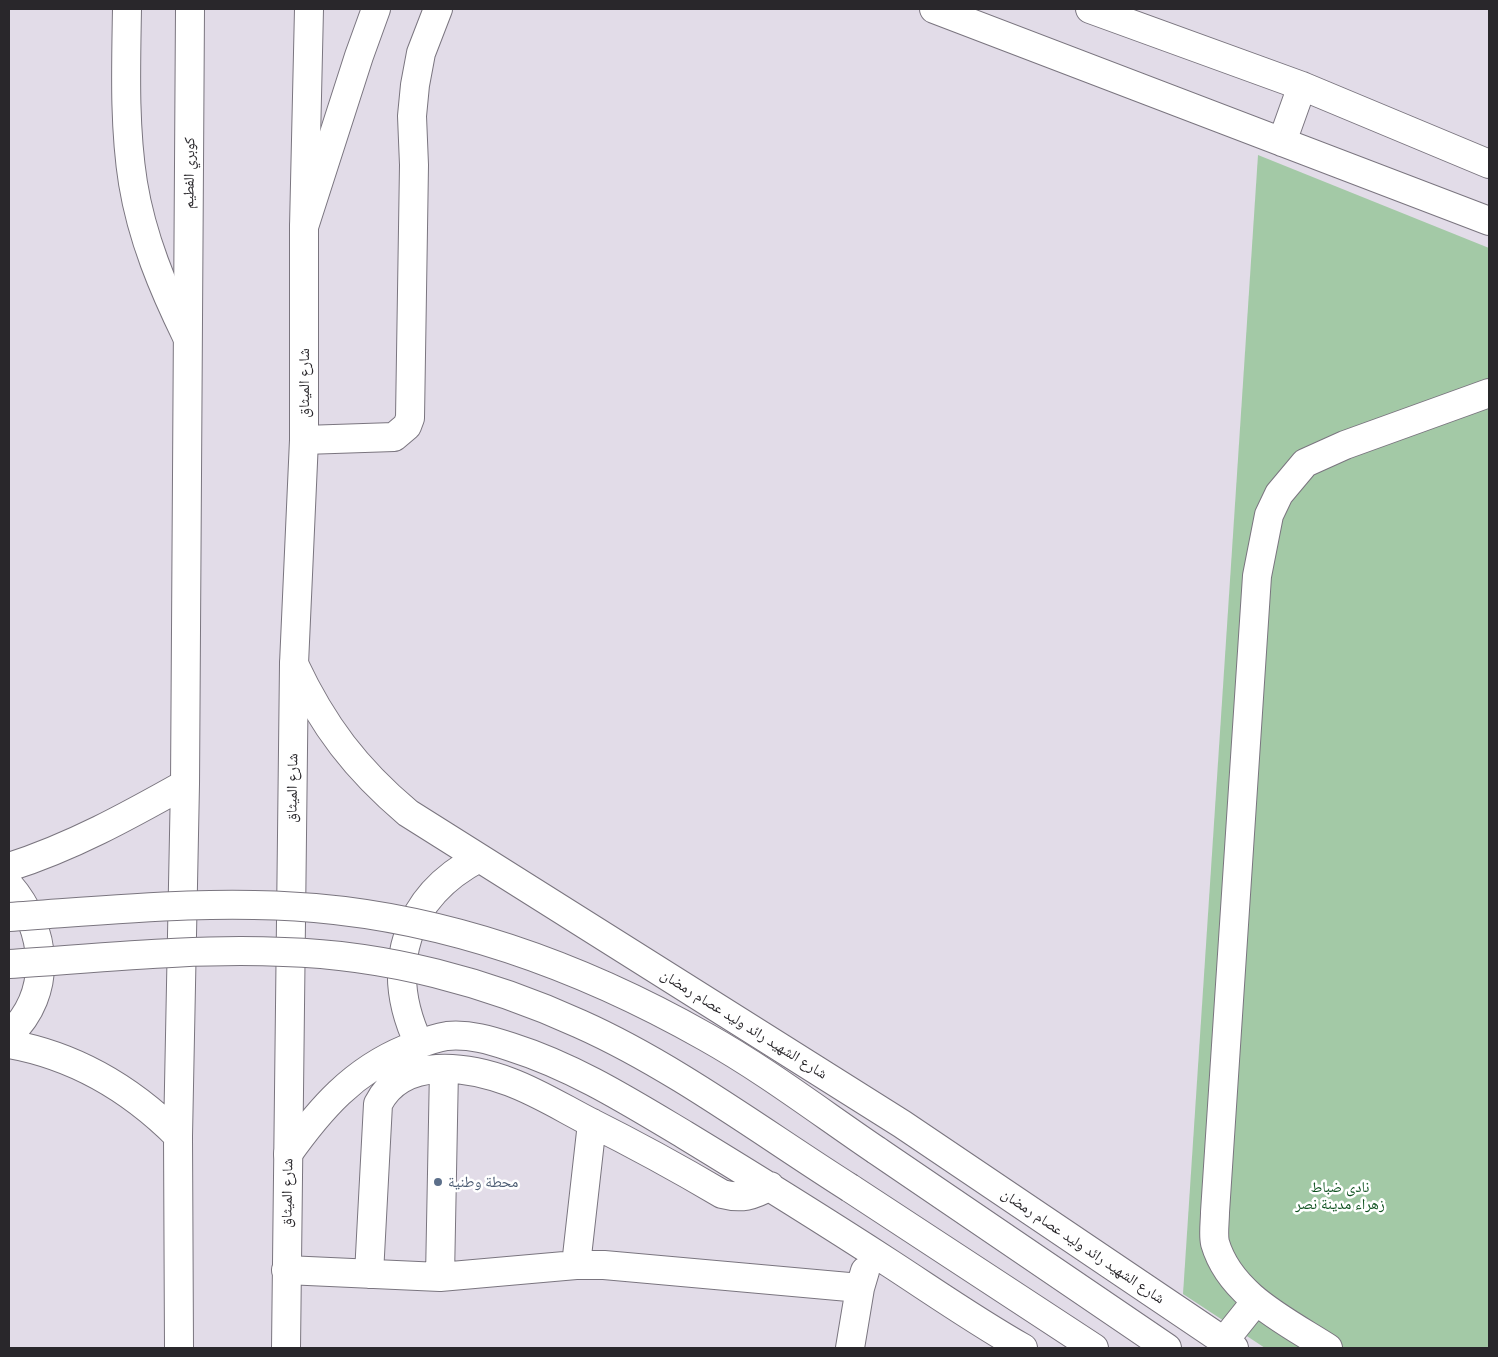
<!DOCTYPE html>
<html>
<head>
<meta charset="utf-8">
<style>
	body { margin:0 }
	#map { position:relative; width:1498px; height:1357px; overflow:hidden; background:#e2dce8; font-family:Lato,sans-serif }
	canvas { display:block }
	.frame { position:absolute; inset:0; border:10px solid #29272b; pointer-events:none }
</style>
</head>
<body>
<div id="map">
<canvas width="1498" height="1357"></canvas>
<div class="frame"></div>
</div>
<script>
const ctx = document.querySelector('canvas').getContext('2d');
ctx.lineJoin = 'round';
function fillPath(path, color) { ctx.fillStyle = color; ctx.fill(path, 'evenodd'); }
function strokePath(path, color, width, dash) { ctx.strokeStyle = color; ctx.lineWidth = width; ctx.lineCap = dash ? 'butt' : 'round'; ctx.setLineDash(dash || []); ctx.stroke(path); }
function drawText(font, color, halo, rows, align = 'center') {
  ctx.font = font + ' Lato,"Noto Naskh Arabic",sans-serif'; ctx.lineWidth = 5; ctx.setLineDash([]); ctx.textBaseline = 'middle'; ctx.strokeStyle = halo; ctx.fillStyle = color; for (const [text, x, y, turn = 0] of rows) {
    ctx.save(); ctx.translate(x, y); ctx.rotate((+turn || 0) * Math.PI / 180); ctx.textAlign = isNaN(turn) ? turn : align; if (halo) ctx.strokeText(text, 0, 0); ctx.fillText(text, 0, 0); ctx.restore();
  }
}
fillPath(new Path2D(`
	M 1258,155 L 1489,248 L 1489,1348 L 1265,1348 L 1183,1294 Z`), '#a3c9a6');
const minor = new Path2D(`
	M 934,9 L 1489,221
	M 1090,9 L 1302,86 L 1489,164
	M 1282,142 L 1302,86
	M 304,440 L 394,437 L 407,426 L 410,418 L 414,165 L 412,116 L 415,85 L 421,53 L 438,9
	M 294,664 C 323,726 356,769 408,813 L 902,1124 L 1234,1348
	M 419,1044 C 383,968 405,897 479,858
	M 288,1154 C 320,1109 353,1071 406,1049 C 419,1044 433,1038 447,1036 C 470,1034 490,1040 511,1047 C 574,1067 628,1101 685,1135 C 754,1177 823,1220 891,1264 C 934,1292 977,1322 1023,1348
	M 576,1265 L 592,1123
	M 286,1270 L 440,1277 L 576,1265 L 604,1265 L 860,1288
	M 369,1274 L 378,1104 C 402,1056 467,1066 510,1082 C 537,1092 563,1108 588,1121 C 634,1144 678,1168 722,1194 C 741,1199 753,1196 770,1186
	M 440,1277 L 444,1069
	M 1224,1341 L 1256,1301
	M 850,1348 L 860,1288 L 865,1271
	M 1328,1348 C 1286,1321 1230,1295 1215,1243 C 1213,1234 1215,1222 1215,1212 L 1257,576 L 1269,515 L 1279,494 L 1305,463 L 1345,445 L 1489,393`);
const major = new Path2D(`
	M 9,867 C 72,847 128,816 185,784
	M 9,885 C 47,929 54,992 9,1035
	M 9,1044 C 76,1056 130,1088 178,1136
	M 876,1150 L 1167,1348
	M 850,1188 L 1094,1348
	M 179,1348 L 178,1136 L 185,784 L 190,9
	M 286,1348 L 294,664 L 304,440 L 304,227 L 309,9`);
const highway = new Path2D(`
	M 127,9 C 126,67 124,126 133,183 C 142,238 163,288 187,337
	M 304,227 L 359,56 L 376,9`);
strokePath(minor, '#7a757f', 30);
strokePath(major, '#7a757f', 30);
strokePath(highway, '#7a757f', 30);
strokePath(minor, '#fff', 28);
strokePath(major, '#fff', 28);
strokePath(highway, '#fff', 28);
const majorBridge = new Path2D(`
	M 9,917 C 111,910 213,899 315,908 C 453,920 586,969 706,1037 C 765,1070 820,1112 876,1150
	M 9,964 C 100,958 192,948 284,952 C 386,955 488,982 580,1024 C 674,1066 763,1133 850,1188`);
strokePath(majorBridge, '#7a757f', 30, []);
strokePath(majorBridge, '#fff', 28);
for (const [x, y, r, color] of [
	[438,1182,5,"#5c6f8a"]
]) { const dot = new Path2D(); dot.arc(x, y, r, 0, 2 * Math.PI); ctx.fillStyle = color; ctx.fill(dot); strokePath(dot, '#fff', 2); }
drawText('15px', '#29272b', '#fff', [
	["كوبري الفطيم",189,173,-89],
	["شارع الميثاق",304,383,-90],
	["شارع الميثاق",292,788,-89],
	["شارع الشهيد رائد وليد عصام رمضان",744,1024,32],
	["شارع الميثاق",287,1193,-89],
	["شارع الشهيد رائد وليد عصام رمضان",1083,1246,34]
]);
drawText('15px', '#4e5e75', '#fff', [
	["محطة وطنية",448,1182]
], 'left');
drawText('15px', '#0e511f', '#fff', [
	["نادى ضباط",1340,1187],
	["زهراء مدينة نصر",1340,1204]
]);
</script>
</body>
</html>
